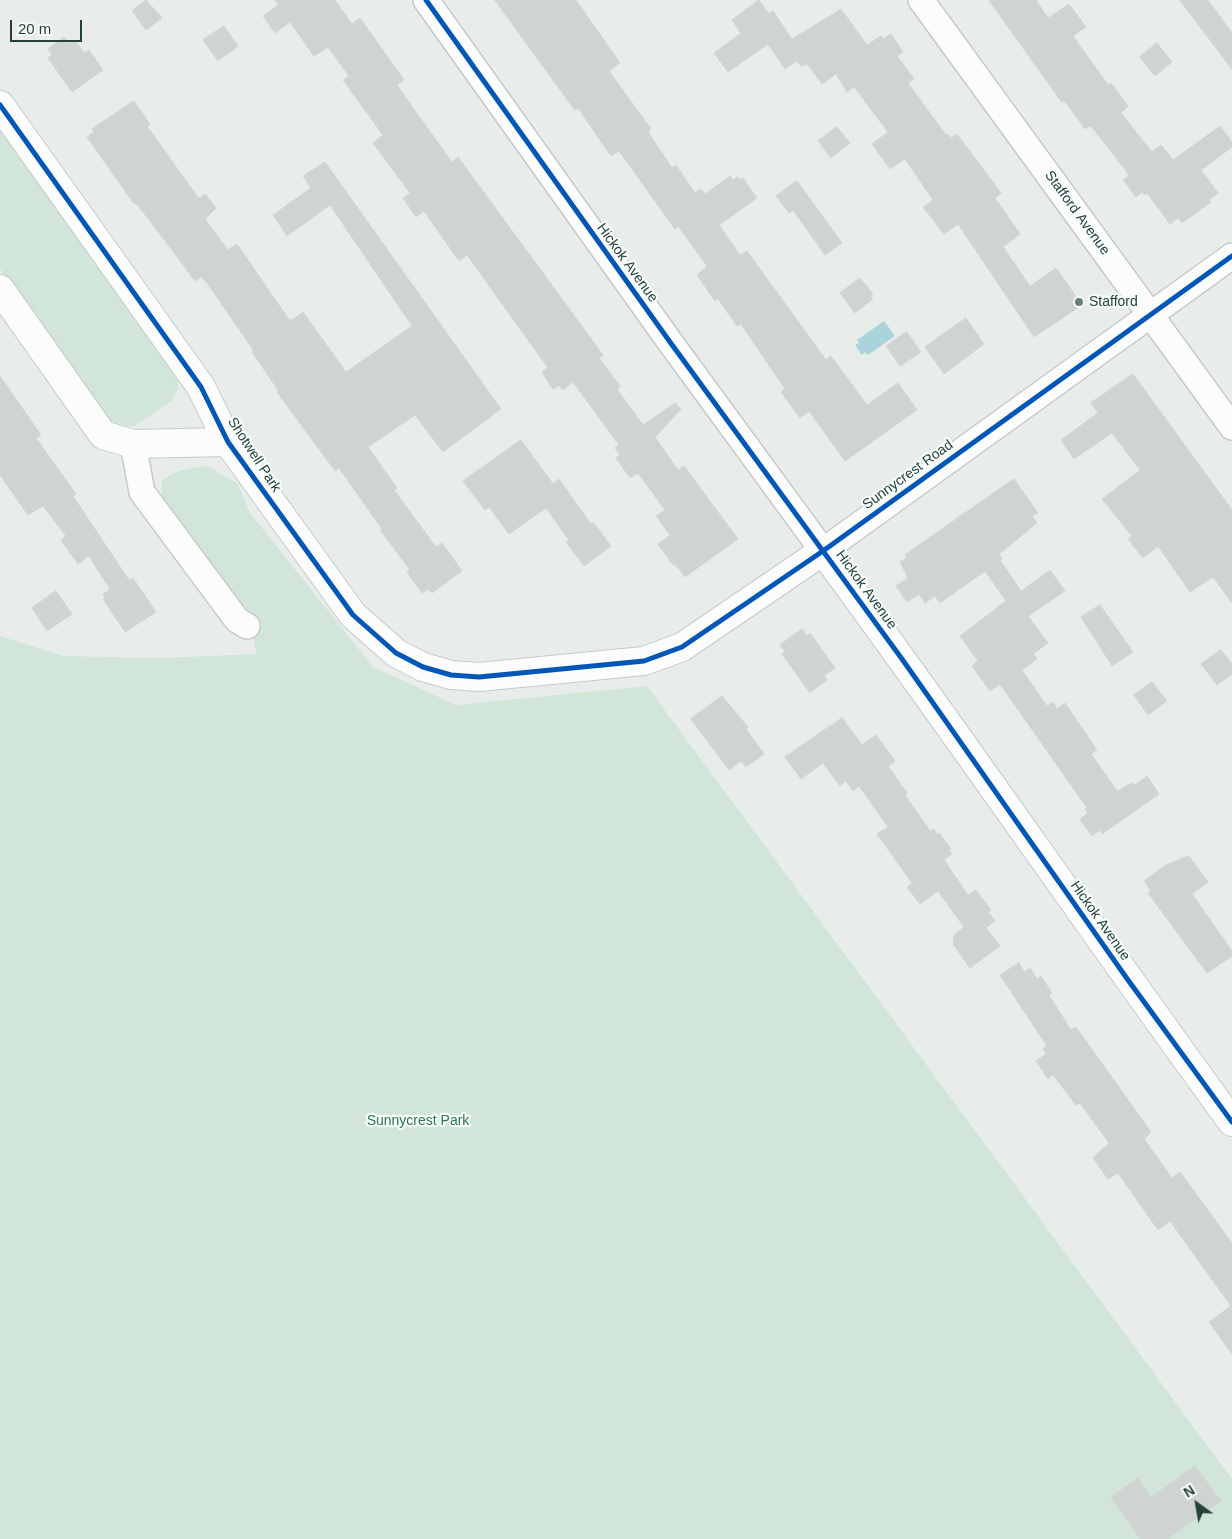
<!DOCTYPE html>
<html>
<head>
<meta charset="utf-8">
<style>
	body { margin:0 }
	#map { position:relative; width:1232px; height:1539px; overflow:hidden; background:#e8edeb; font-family:Helvetica,sans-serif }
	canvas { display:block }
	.north { position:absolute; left:1172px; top:1479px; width:50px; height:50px; -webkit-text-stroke:4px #f7fbf9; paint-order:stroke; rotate:328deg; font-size:14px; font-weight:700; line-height:20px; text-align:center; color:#24423a }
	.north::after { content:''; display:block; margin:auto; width:18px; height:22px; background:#24423a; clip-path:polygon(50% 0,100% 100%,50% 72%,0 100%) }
	.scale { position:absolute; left:10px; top:20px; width:72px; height:22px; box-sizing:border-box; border:2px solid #24423a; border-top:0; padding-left:6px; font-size:15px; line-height:18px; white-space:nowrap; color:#24423a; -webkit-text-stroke:4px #f7fbf9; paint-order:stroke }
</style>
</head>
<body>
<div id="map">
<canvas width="1232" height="1539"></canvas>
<div class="north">N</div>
<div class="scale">20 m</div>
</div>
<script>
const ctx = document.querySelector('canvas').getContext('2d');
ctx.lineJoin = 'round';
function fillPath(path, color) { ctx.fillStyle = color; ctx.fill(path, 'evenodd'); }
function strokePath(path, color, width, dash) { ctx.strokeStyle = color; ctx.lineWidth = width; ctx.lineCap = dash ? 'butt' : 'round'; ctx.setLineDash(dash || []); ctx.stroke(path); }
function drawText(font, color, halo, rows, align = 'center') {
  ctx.font = font + ' Helvetica,sans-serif'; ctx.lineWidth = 4.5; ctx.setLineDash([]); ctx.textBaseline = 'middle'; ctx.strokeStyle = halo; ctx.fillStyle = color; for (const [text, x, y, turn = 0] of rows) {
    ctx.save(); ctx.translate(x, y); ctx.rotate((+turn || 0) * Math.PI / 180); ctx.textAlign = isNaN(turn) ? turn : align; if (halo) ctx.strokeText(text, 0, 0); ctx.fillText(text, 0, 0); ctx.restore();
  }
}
fillPath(new Path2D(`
	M 0,124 L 176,374 L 178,388 L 173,400 L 135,426 L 121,426 L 108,419 L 0,269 Z
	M 208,466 L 238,484 L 250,513 L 373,667 L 456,705 L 647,686 L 1232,1479 L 1232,1539 L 0,1539 L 0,636 L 63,656 L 161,658 L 256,654 L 252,622 L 162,496 L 161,482 C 176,469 189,468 208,466 Z`), '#d1e6d8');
fillPath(new Path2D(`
	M 884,321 L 895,336 L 868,355 L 865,352 L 862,355 L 855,345 L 859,343 L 857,340 Z`), '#a9d4db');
const building = new Path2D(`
	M 146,0 L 162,18 L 146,30 L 132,11 Z
	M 275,0 L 335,0 L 352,24 L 360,18 L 404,80 L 397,85 L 421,119 L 452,162 L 458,157 L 524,247 L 603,355 L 599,358 L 620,386 L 617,389 L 643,425 L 675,403 L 681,409 L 655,437 L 678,470 L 684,466 L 738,539 L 685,577 L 675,564 L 673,565 L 658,544 L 670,535 L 656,516 L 665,510 L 638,473 L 630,478 L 616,458 L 620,455 L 615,448 L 619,445 L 573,382 L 563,390 L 559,385 L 554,389 L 552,388 L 542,372 L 548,368 L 467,255 L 459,261 L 424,211 L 416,217 L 403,198 L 410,193 L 373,143 L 383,135 L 343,80 L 349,76 L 328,47 L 314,56 L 290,22 L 275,33 L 263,16 L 278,5 Z
	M 495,0 L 576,0 L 620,63 L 609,71 L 651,129 L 648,132 L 672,168 L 676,165 L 695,193 L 701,189 L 705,194 L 730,176 L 733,180 L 738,177 L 740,180 L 743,178 L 757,198 L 719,225 L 740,255 L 747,251 L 826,360 L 831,356 L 867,405 L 898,383 L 917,410 L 845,461 L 809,411 L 800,418 L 781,392 L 785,389 L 741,324 L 737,326 L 718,299 L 715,301 L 697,275 L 707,266 L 678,226 L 675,229 L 619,151 L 611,156 L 578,108 L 575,110 Z
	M 759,0 L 769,14 L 773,11 L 792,39 L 841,9 L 867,45 L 881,36 L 883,39 L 891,34 L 903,52 L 897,56 L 914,79 L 908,83 L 946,135 L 948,134 L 951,138 L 957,134 L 1001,193 L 995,198 L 1020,234 L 1003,247 L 1030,286 L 1056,268 L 1082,305 L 1034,337 L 958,224 L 944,234 L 923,207 L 933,200 L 905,159 L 890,169 L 872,144 L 888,132 L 854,87 L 847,92 L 836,74 L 822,84 L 807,64 L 801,66 L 797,61 L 785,69 L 768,44 L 728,72 L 714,53 L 741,33 L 732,20 Z
	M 989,0 L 1036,0 L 1048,18 L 1069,4 L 1086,27 L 1073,36 L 1108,85 L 1111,83 L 1128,106 L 1121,113 L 1152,152 L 1161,145 L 1173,160 L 1220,126 L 1232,142 L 1232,147 L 1201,170 L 1218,193 L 1209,200 L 1211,202 L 1182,223 L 1178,218 L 1170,224 L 1147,193 L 1144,195 L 1142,192 L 1136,197 L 1123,180 L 1129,176 L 1127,172 L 1095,131 L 1090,126 L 1085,129 L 1064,100 L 1062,102 Z
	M 1180,0 L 1208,0 L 1232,33 L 1232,69 Z
	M 224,26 L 238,46 L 218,61 L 203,40 Z
	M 64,37 L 69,44 L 75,40 L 84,53 L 89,50 L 103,70 L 72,92 L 48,58 L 52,55 L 48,49 Z
	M 1157,43 L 1172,62 L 1155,76 L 1140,57 Z
	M 134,101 L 150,124 L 147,126 L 197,196 L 200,198 L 205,194 L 216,208 L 205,219 L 228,250 L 237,244 L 290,321 L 303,312 L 346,372 L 412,326 L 330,205 L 287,236 L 273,215 L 311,188 L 303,176 L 325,162 L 501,409 L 443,452 L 415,415 L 368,447 L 397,488 L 394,490 L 436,547 L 442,543 L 462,571 L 432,593 L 428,589 L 422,593 L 407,572 L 410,570 L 381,531 L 382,529 L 339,468 L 335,471 L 277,392 L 278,390 L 252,352 L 254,351 L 207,283 L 201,277 L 195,281 L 166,242 L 136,203 L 134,204 L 87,137 L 94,132 L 92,129 Z
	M 837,127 L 850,143 L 831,158 L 818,141 Z
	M 797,181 L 842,243 L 825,255 L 793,210 L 789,213 L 776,196 Z
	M 860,278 L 873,294 L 870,296 L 873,299 L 855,313 L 840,293 Z
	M 966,318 L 984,344 L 944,374 L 925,347 Z
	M 907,332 L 921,352 L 900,366 L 886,346 Z
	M 1133,374 L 1232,510 L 1232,603 L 1213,577 L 1190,592 L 1158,546 L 1143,558 L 1128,539 L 1132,536 L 1102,499 L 1140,470 L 1112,433 L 1074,459 L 1061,440 L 1098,413 L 1091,403 Z
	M 0,376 L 41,435 L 36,438 L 76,494 L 73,496 L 129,580 L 133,578 L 156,612 L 125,632 L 103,599 L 105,597 L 103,594 L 110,589 L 89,556 L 78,564 L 61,540 L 66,536 L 43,506 L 28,515 L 0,475 Z
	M 521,440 L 553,484 L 559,479 L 591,524 L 593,522 L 611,546 L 584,566 L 566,542 L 569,540 L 546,508 L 509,534 L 489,507 L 485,510 L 463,481 Z
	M 1014,479 L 1038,513 L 1032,516 L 1037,523 L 999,554 L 1002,559 L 1000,560 L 1021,591 L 1050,570 L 1065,591 L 1028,616 L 1048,643 L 1033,654 L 1037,659 L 1022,670 L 1047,706 L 1053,702 L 1057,709 L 1065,703 L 1097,750 L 1091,754 L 1115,788 L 1118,791 L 1131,783 L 1135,785 L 1147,776 L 1159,794 L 1102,834 L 1100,830 L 1092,836 L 1080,819 L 1088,813 L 1085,809 L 1087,808 L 1000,684 L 990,691 L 972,666 L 978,661 L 960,636 L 1006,601 L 985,571 L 940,603 L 935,596 L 925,603 L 919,594 L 907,602 L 896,586 L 908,578 L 900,562 L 907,557 L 905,555 Z
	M 56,591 L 72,614 L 47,631 L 32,608 Z
	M 1100,605 L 1133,652 L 1112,666 L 1081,617 Z
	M 802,629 L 807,636 L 810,633 L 835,668 L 824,676 L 827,680 L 810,693 L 782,654 L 785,651 L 780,645 Z
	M 1221,650 L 1232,664 L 1232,674 L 1217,685 L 1201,664 Z
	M 1152,682 L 1167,701 L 1148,715 L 1134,695 Z
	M 722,696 L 748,727 L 746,729 L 764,754 L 746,767 L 741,761 L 729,770 L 691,719 Z
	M 842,718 L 862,745 L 876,735 L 895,761 L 888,766 L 907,793 L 905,795 L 930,831 L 934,829 L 937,835 L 939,833 L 951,849 L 949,851 L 952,854 L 944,860 L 968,895 L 976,890 L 991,910 L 988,912 L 995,921 L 986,928 L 1000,946 L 970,968 L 953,944 L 954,935 L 964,927 L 938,891 L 920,904 L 907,887 L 912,883 L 877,834 L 888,827 L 859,786 L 853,791 L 846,781 L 840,786 L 823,763 L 801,779 L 785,757 Z
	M 1189,856 L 1208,882 L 1192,894 L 1232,951 L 1232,956 L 1207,973 L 1148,893 L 1151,891 L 1144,881 L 1166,865 Z
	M 1019,963 L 1024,972 L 1030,968 L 1037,979 L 1041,976 L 1052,993 L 1049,995 L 1071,1030 L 1076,1027 L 1151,1132 L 1144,1139 L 1172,1178 L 1180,1172 L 1232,1243 L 1232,1354 L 1209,1322 L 1231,1306 L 1170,1221 L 1158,1230 L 1118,1173 L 1108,1179 L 1093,1158 L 1109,1143 L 1080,1103 L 1076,1105 L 1053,1075 L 1048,1079 L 1036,1061 L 1046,1054 L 1043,1049 L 1047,1046 L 1000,975 Z
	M 1195,1466 L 1221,1501 L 1167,1539 L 1140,1539 L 1111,1497 L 1138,1478 L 1151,1497 Z`);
fillPath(building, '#cfd4d2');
strokePath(building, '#d1d6d4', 1);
const street = new Path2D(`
	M 426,0 L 670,342 L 823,551 L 1232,256
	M 921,0 L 1232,427
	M 133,444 L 142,492 L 237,620 L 247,626`);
const secondary = new Path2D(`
	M 0,105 L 201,387 L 228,442 L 353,615 L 396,653 L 423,667 L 451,675 L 479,677 L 644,661 L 682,647 L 823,551 C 962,740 1094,933 1232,1122
	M 0,289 L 103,435 L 133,444 L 228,442`);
strokePath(street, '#c5cac8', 28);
strokePath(secondary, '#c3cbc8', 30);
strokePath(street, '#fcfcfc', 25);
strokePath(secondary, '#fcfcfc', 28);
strokePath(new Path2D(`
	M 426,0 L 670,342 L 902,659 L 1128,980 L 1232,1122
	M 0,105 L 201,387 L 228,442 L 353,615 L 396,653 L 423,667 L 451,675 L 479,677 L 644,661 L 682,647 L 823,551 L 1232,256`), '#0057b8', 5);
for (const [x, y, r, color] of [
	[1079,302,5,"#697e78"]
]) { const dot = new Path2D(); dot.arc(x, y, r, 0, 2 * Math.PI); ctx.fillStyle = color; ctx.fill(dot); strokePath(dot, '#f7fbf9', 2); }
drawText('14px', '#24423a', '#f7fbf9', [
	["Stafford Avenue",1077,213,54],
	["Hickok Avenue",627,263,54],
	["Shotwell Park",254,455,57],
	["Sunnycrest Road",908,475,-36],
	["Hickok Avenue",866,590,54],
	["Hickok Avenue",1100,921,55]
]);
drawText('14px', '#24423a', '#f7fbf9', [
	["Stafford",1089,302]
], 'left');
drawText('14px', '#2d7a4b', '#f7fbf9', [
	["Sunnycrest Park",418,1121]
]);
</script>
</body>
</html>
